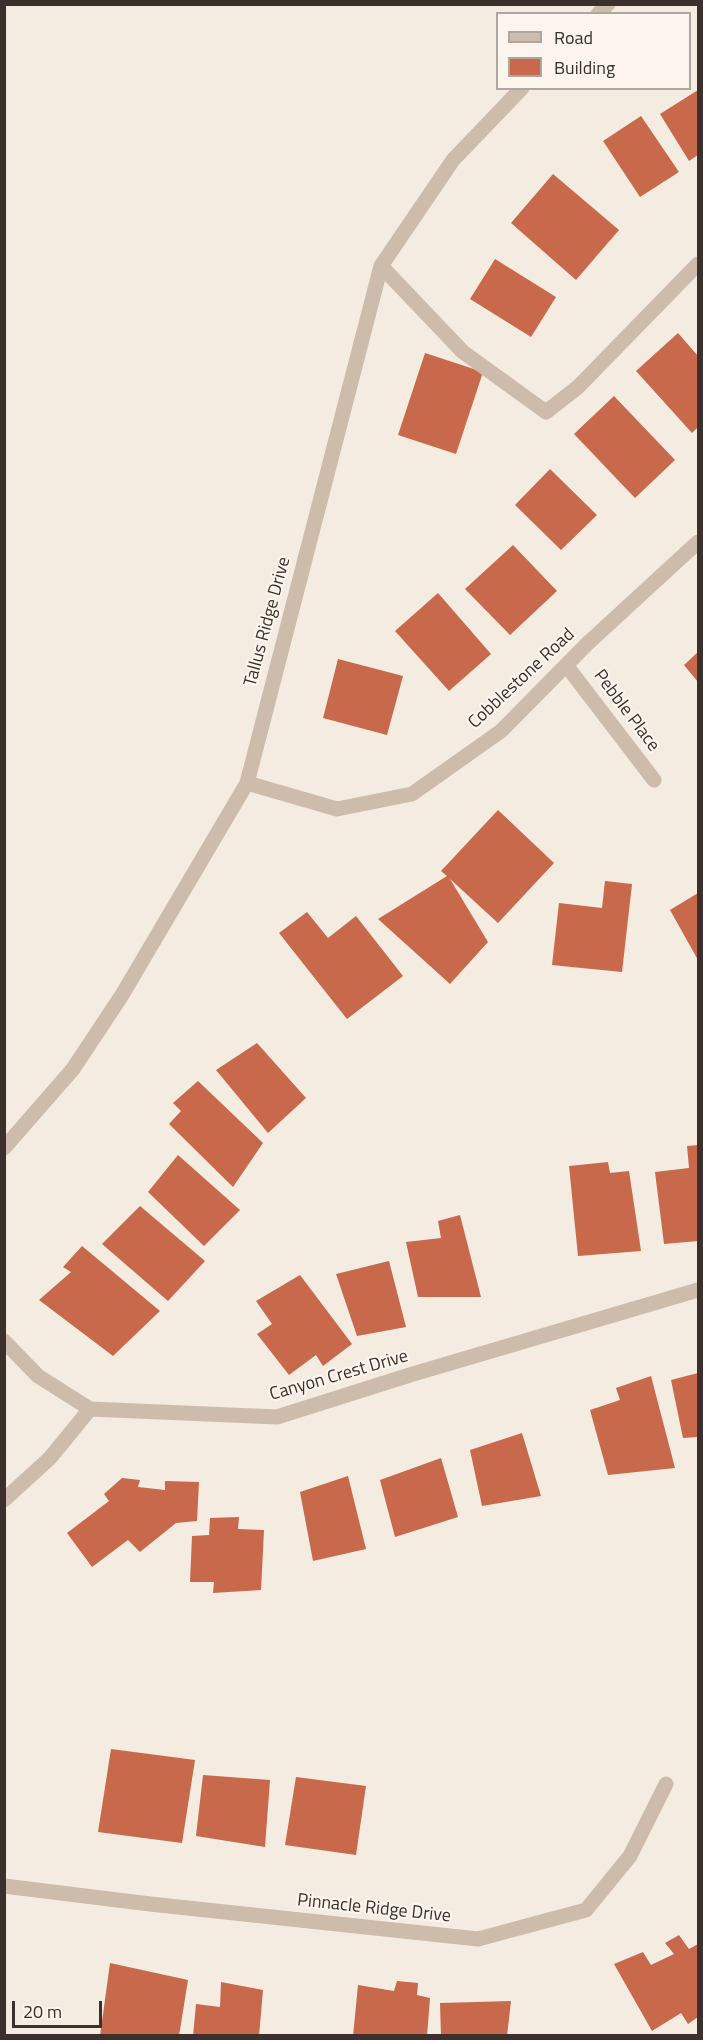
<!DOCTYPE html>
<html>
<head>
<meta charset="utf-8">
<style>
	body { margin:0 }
	#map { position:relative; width:703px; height:2040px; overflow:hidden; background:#f4ebe1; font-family:"Titillium Web",sans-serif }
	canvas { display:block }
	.frame { position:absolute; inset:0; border:6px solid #3b302b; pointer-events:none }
	.legend { position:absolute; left:496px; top:12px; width:195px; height:78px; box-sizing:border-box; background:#fbf5ee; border:2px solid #aea6a0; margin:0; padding:8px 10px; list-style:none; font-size:18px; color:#3b302b }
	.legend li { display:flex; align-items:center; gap:12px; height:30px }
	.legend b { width:30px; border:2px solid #aea6a0 }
	.scale { position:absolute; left:12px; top:2001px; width:90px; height:27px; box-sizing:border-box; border:3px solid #3b302b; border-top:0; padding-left:8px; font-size:18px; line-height:21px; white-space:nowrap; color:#3b302b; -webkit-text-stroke:4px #fbf5ee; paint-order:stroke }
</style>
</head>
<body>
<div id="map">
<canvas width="703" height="2040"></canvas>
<div class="frame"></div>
<ul class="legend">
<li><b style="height:8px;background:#cdbbac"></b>Road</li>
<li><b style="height:16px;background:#c8694b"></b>Building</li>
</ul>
<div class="scale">20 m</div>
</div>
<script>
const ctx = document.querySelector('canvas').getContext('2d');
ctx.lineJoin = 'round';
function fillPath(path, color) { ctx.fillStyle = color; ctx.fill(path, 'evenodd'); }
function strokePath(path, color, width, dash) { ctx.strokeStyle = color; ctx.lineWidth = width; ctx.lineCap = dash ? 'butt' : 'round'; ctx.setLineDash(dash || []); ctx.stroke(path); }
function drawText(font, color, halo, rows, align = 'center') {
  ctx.font = font + ' "Titillium Web",sans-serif'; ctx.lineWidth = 4.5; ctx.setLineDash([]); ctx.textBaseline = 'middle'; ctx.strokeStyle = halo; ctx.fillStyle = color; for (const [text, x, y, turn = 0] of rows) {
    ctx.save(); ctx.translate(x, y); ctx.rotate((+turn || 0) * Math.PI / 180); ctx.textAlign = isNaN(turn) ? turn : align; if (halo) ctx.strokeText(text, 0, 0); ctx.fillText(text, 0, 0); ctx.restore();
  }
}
fillPath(new Path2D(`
	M 698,90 L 698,155 L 689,161 L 660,114 Z
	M 641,116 L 679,172 L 640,197 L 603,141 Z
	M 553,174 L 619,230 L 576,280 L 511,223 Z
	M 495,259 L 556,297 L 531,337 L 470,299 Z
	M 678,333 L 698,356 L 698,427 L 692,433 L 636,371 Z
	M 425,353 L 483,372 L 456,454 L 398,435 Z
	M 614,396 L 675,460 L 635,498 L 574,434 Z
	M 550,469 L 597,515 L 561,550 L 515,505 Z
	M 513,545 L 557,591 L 510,635 L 465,589 Z
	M 438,593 L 491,654 L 449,691 L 395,631 Z
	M 698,652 L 698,682 L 684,665 Z
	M 338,659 L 403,676 L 387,735 L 323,718 Z
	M 498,810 L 554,863 L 498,923 L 450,879 L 488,942 L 450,984 L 378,919 L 447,876 L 441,871 Z
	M 605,881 L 632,884 L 622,972 L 552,965 L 559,903 L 602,908 Z
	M 698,893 L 698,960 L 670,910 Z
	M 307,912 L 328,938 L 356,916 L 403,976 L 347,1019 L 279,933 Z
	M 257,1043 L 306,1098 L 268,1133 L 216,1070 Z
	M 198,1081 L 263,1143 L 233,1187 L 169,1124 L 181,1111 L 173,1103 Z
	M 698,1145 L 698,1241 L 664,1244 L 655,1172 L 689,1168 L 687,1146 Z
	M 178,1155 L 240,1210 L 204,1246 L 148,1192 Z
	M 608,1162 L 610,1173 L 629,1171 L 641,1251 L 578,1256 L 569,1166 Z
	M 140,1206 L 205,1261 L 168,1301 L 102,1244 Z
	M 460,1215 L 481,1297 L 418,1297 L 406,1242 L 441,1238 L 438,1221 Z
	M 82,1246 L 160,1311 L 113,1356 L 39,1300 L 71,1272 L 63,1267 Z
	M 389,1261 L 406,1327 L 357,1336 L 336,1274 Z
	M 300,1275 L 352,1344 L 323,1366 L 316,1355 L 289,1375 L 257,1334 L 272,1324 L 256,1301 Z
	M 698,1373 L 698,1437 L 683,1438 L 671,1380 Z
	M 651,1376 L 675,1468 L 608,1475 L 590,1410 L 620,1400 L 616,1388 Z
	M 522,1433 L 541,1496 L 482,1506 L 470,1450 Z
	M 441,1458 L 458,1517 L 395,1537 L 380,1480 Z
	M 348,1476 L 366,1549 L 313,1561 L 300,1492 Z
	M 122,1478 L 140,1480 L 138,1487 L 165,1490 L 165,1481 L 199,1482 L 197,1521 L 176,1523 L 140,1552 L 128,1540 L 92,1567 L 67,1533 L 109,1501 L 104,1494 Z
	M 239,1517 L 238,1529 L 264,1530 L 261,1590 L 213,1593 L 214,1582 L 190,1582 L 192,1536 L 209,1535 L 210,1518 Z
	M 111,1749 L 195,1760 L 182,1843 L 98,1832 Z
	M 203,1775 L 270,1780 L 265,1847 L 196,1836 Z
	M 296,1777 L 366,1786 L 356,1855 L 285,1845 Z
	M 679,1935 L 689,1949 L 698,1944 L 698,2017 L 688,2024 L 681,2013 L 652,2031 L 614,1964 L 643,1952 L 651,1965 L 674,1954 L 665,1943 Z
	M 110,1963 L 188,1980 L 179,2036 L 100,2036 Z
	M 397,1981 L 418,1983 L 417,1995 L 430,1998 L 427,2036 L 353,2036 L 358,1985 L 394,1991 Z
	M 221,1982 L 263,1990 L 259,2036 L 193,2036 L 196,2004 L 220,2007 Z
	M 511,2001 L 507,2036 L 441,2036 L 440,2003 Z`), '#c8694b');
strokePath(new Path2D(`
	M 598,14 L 608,4
	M 381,266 L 463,352 L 546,412 L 578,387 L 698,264
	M 566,665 L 654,780
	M 247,783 L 337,809 L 412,794 L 501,731 L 587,644 L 698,542
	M 4,1148 L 73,1069 L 122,995 L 247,783 L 381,266 L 453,160 L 522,88
	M 4,1341 L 38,1376 L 90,1409 L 277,1417 L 413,1374 L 698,1290
	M 4,1500 L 50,1458 L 90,1409
	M 4,1886 L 150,1904 L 478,1939 L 586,1910 L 630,1856 L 666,1784`), '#cdbbac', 15);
drawText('18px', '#3b302b', '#fbf5ee', [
	["Tallus Ridge Drive",268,622,-75],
	["Cobblestone Road",522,679,-43],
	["Pebble Place",626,711,53],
	["Canyon Crest Drive",339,1376,-16],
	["Pinnacle Ridge Drive",374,1909,6]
]);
</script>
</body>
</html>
